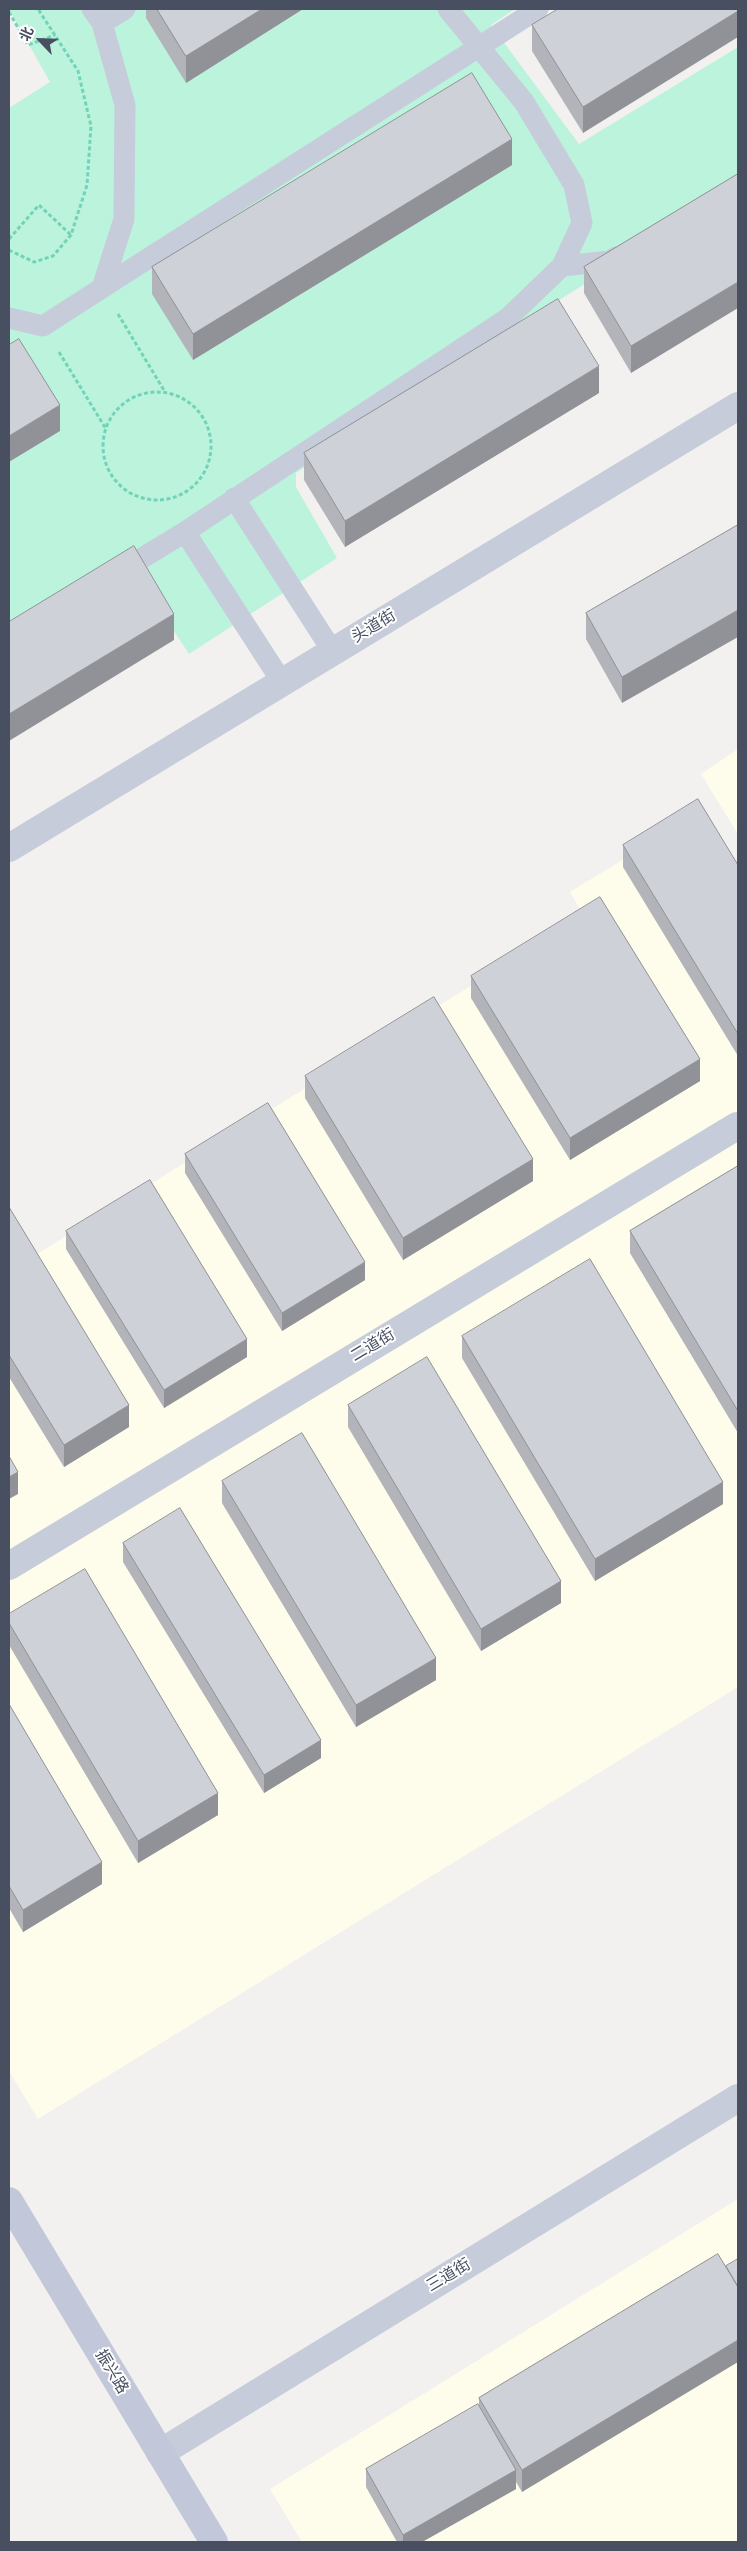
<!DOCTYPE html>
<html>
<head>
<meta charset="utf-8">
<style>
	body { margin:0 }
	#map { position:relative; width:747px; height:2551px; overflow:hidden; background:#f3f1f0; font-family:Poppins,"Noto Sans SC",sans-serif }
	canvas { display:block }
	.frame { position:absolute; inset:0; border:10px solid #474f60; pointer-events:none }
	.north { position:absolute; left:15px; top:15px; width:50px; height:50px; -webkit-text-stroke:4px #fff; paint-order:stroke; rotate:294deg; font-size:14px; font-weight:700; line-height:20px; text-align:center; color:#474f60 }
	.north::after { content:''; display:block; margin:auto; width:18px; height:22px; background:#474f60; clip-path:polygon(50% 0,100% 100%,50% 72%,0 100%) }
</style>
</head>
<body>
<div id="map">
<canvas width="747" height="2551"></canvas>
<div class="frame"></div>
<div class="north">北</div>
</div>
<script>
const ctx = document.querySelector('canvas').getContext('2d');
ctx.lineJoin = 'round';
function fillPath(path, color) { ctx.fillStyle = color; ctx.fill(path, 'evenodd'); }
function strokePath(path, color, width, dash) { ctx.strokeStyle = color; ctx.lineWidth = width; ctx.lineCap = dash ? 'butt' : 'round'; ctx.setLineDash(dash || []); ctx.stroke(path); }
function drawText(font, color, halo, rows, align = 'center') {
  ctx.font = font + ' Poppins,"Noto Sans SC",sans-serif'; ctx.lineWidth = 4; ctx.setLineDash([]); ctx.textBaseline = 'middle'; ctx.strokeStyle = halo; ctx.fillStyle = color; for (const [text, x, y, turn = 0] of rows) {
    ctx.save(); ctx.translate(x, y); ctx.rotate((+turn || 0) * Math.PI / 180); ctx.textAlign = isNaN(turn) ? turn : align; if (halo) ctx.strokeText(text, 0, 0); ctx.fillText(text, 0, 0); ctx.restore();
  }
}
fillPath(new Path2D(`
	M 738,749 L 738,834 L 701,774 Z
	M 699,813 L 738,876 L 738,1687 L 38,2119 L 9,2071 L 9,1245 L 21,1264 L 584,916 L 570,892 Z
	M 738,2199 L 738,2542 L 302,2542 L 270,2489 Z`), '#fefcea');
fillPath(new Path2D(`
	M 9,9 L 515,9 L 491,25 L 579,144 L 738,47 L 738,188 L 529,319 L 296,473 L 296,487 L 337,558 L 189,654 L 124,556 L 9,627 L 9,462 L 59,431 L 9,372 L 9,108 L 50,82 Z`), '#bcf3dd');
strokePath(new Path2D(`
	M 9,12 L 28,45 L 55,35
	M 9,239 L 39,205 L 71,235
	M 9,250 L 34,262 L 53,256 L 71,235 L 87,185 L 91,126 L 78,71 L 38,9
	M 118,314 L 165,392
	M 59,352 L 106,429
	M103 446a54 54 0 1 1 108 0a54 54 0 1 1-108 0Z`), '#71d4b8', 3, [4, 2.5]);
strokePath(new Path2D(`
	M 102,23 L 125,9
	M 562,266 L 610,261 L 616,257
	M 102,288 L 538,9
	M 9,318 L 43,326 L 102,288 L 124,219 L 125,105 L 102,23 L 92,9
	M 234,498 L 333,652
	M 185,532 L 282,682
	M 116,574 L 185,532 L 508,318 L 562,266 L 582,223 L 574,185 L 524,102 L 448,9`), '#c6ccd9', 21);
strokePath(new Path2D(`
	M 9,1566 L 737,1126`), '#c6ccd9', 28);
strokePath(new Path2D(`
	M 9,848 L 738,406
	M 160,2453 L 738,2098`), '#c6ccd9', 28);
strokePath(new Path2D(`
	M 9,2201 L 214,2542`), '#c2c8da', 28);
fillPath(new Path2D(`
	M 146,9 L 303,9 L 186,83 L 146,18 Z
	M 738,9 L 583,133 L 532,51 L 532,25 Z
	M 512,165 L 193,360 L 152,294 L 152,267 Z
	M 738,174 L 631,373 L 584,293 L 584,267 Z
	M 599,393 L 345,547 L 304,480 L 304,453 Z
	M 738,525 L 622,703 L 586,639 L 586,613 Z
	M 623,845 L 738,865 L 738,1056 L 623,867 Z
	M 471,976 L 700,1081 L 570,1160 L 471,998 Z
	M 305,1076 L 533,1181 L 403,1260 L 305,1098 Z
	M 185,1154 L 365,1280 L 282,1331 L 185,1173 Z
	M 738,1166 L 738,1433 L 630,1253 L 630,1231 Z
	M 9,1207 L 129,1427 L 64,1467 L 9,1377 Z
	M 66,1231 L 247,1357 L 164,1408 L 66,1249 Z
	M 462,1336 L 723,1504 L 595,1581 L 462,1358 Z
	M 348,1405 L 561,1603 L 481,1651 L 348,1427 Z
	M 222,1481 L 436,1680 L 356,1727 L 222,1503 Z
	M 123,1543 L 321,1758 L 264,1793 L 123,1562 Z
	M 9,1614 L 218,1815 L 138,1863 L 9,1645 Z
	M 9,1704 L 102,1884 L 23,1932 L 9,1908 Z
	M 718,2254 L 522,2492 L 516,2482 L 516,2489 L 422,2542 L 397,2542 L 366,2487 L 366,2469 L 479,2405 L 479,2398 Z`), '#b2b4ba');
fillPath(new Path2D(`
	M 262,9 L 303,9 L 186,83 L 186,56 Z
	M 738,11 L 738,37 L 583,133 L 583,107 Z
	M 512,139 L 512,165 L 193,360 L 193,334 Z
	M 738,282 L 738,308 L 631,373 L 631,346 Z
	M 599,366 L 599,393 L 345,547 L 345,521 Z
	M 60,405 L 60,431 L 9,462 L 9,436 Z
	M 738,610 L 738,637 L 622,703 L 622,677 Z
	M 174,614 L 174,640 L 9,741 L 9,714 Z
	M 700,1059 L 700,1081 L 570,1160 L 570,1138 Z
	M 533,1159 L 533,1181 L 403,1260 L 403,1238 Z
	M 365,1262 L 365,1280 L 282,1331 L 282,1313 Z
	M 247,1339 L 247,1357 L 164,1408 L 164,1390 Z
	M 129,1405 L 129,1427 L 64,1467 L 64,1445 Z
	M 18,1472 L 18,1494 L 9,1499 L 9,1477 Z
	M 723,1482 L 723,1504 L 595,1581 L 595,1559 Z
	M 561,1581 L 561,1603 L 481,1651 L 481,1629 Z
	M 436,1658 L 436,1680 L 356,1727 L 356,1705 Z
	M 321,1740 L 321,1758 L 264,1793 L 264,1775 Z
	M 218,1793 L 218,1815 L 138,1863 L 138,1841 Z
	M 102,1862 L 102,1884 L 23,1932 L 23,1910 Z
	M 738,2340 L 738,2362 L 522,2492 L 522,2470 Z
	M 516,2470 L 516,2489 L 422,2542 L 403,2542 L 403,2535 Z`), '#919297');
const building = new Path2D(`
	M 157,9 L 262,9 L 186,56 Z
	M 558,9 L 738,9 L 738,11 L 583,107 L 532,25 Z
	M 472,73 L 512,139 L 193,334 L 152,267 Z
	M 738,174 L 738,282 L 631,346 L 584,267 Z
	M 558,299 L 599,366 L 345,521 L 304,453 Z
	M 19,339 L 60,405 L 9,436 L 9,345 Z
	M 738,525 L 738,610 L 622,677 L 586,613 Z
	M 134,546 L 174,614 L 9,714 L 9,622 Z
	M 698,799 L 738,865 L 738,1034 L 623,845 Z
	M 600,897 L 700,1059 L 570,1138 L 471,976 Z
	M 434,997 L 533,1159 L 403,1238 L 305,1076 Z
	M 268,1103 L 365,1262 L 282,1313 L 185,1154 Z
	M 738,1166 L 738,1411 L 630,1231 Z
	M 150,1180 L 247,1339 L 164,1390 L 66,1231 Z
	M 9,1207 L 129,1405 L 64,1445 L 9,1355 Z
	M 590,1259 L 723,1482 L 595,1559 L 462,1336 Z
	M 427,1357 L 561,1581 L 481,1629 L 348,1405 Z
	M 302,1433 L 436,1658 L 356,1705 L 222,1481 Z
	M 9,1456 L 18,1472 L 9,1477 Z
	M 180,1508 L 321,1740 L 264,1775 L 123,1543 Z
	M 85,1569 L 218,1793 L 138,1841 L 9,1623 L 9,1614 Z
	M 9,1704 L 102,1862 L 23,1910 L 9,1886 Z
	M 718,2254 L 738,2287 L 738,2340 L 522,2470 L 479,2398 Z
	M 738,2259 L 738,2287 L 726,2266 Z
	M 478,2404 L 516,2470 L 403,2535 L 366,2469 Z`);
fillPath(building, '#cfd1d8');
strokePath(building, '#919297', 1);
drawText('16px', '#474f60', '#fff', [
	["头道街",374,627,-31],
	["二道街",373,1346,-31],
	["三道街",449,2276,-31],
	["振兴路",111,2372,59]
]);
</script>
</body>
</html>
